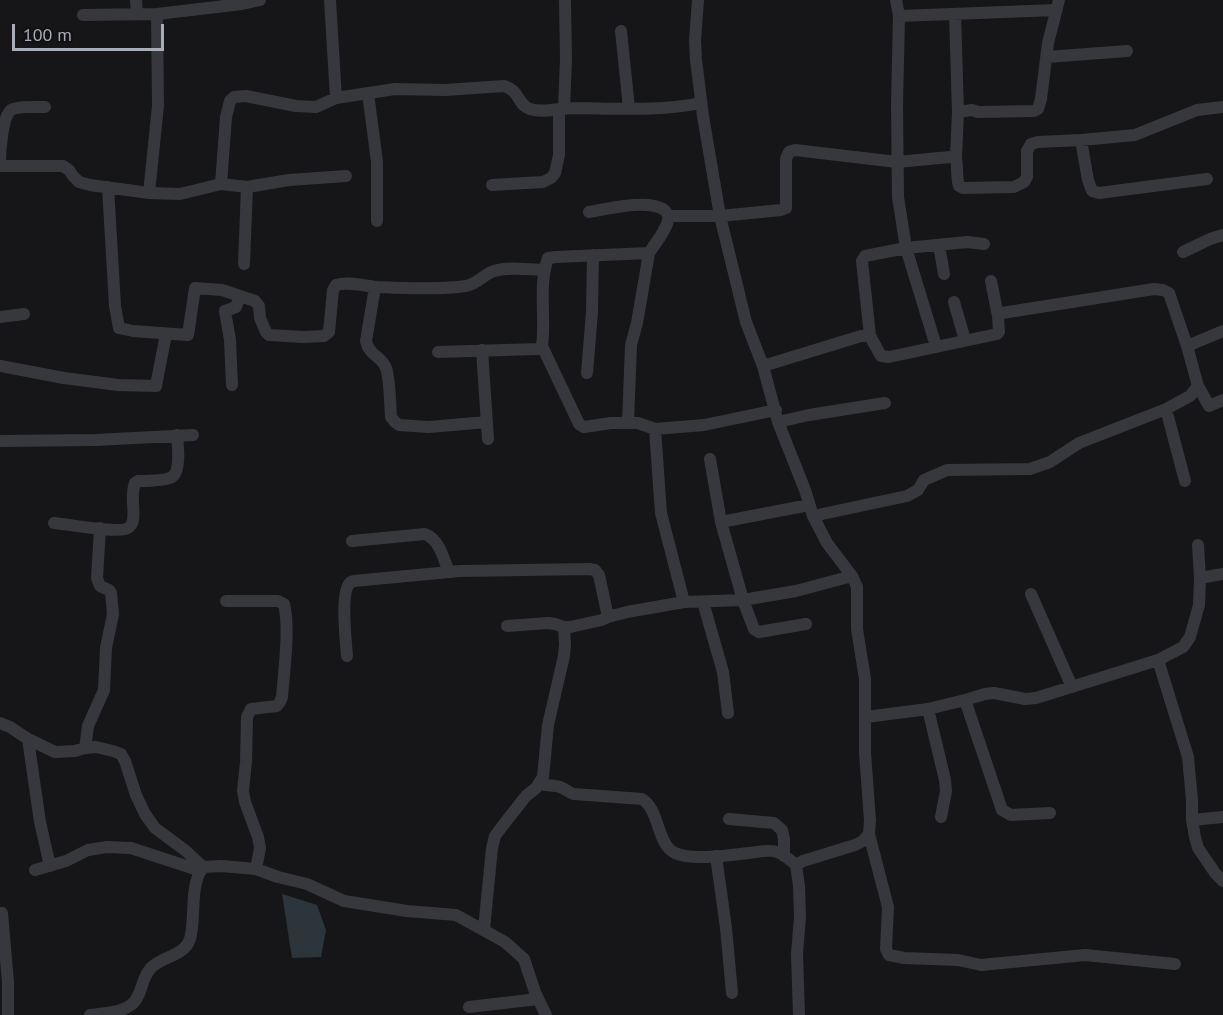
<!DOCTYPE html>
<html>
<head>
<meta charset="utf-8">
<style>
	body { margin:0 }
	#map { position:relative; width:1223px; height:1015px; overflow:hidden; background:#161618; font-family:"PT Sans",sans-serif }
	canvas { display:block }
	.scale { position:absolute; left:12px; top:24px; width:152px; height:27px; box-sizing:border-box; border:3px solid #a8adb8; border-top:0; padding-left:8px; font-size:18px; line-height:21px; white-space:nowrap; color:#a8adb8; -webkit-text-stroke:4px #111113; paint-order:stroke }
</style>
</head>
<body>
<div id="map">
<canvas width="1223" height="1015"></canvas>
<div class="scale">100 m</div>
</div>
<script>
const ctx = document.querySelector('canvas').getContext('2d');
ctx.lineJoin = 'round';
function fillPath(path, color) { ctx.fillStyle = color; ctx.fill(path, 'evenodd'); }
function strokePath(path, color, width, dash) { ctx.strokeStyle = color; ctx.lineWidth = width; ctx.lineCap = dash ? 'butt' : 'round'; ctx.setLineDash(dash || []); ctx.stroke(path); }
fillPath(new Path2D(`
	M 282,894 L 317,905 L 326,930 L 321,957 L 292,958 Z`), '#2c353c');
strokePath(new Path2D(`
	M 136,0 L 137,14
	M 330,0 L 336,98
	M 698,0 L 695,40 L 696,60 L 703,116 L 720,216 L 746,322 L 763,366 L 778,422 L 805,490 L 813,516 L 827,543 L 852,576 L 857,587 L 857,629 L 865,679 L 865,753 L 870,820 L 869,834 L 863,841 L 855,845 L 803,861 L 796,865 L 799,886 L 800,917 L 797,954 L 799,1015
	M 896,0 L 899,16 L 897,105 L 898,197 L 906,248 L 936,346
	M 955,14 L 958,112 L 956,158
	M 83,15 L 157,14 L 242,4 L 260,0
	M 899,16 L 1056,10
	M 621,31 L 629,108
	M 1047,57 L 1127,51
	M 368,93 L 377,162 L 377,221
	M 564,109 L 566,59 L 565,0
	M 958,112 L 972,110 L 978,112 L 1034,111 L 1038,109 L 1041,99 L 1048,43 L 1059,0
	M 1081,140 L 1088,180 L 1092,191 L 1099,193 L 1207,179
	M 0,163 C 0,152 2,117 11,110 C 16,106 37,107 45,107
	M 0,166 L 63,166 L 69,170 L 73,176 L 79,182 L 90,185 L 149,193 L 180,194 L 221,184 L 247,187 L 289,180 L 346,176
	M 221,184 L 226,117 L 230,101 L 234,97 L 246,96 L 296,106 L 316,107 L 336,98 L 395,89 L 445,90 L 504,86 C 521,91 516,104 530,109 C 541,113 556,109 567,108 C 611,108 658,112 701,103
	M 492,185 L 543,182 L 551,178 L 555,173 L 559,155 L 559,109
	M 108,187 L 115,306 L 119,328 L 133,331 L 188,335 L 195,288 L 222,290 L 255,301 L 259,306 L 260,318 L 266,332 L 269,335 L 303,337 L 324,336 L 329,332 L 333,290 L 336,285 C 349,281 363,286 377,287 C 403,288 441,290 466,286 C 479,283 484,274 494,271 C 509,266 529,270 545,270
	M 149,193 L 158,106 L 157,14
	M 589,212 C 607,209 646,199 663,209 C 666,211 667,213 669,216 L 667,224 L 662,234 L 649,253 L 637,323 L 631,345 L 628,423
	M 669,216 L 720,216 L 781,210 L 786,208 L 786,159 L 789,152 L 795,150 L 897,162 L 950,157 L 956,158 C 958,167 956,177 959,186 L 963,188 L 1014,187 L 1024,182 L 1027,177 L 1027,151 L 1031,144 L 1038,142 L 1081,140 L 1135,135 L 1197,110 L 1223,107
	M 939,245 L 944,274
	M 1183,252 L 1210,239 L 1223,235
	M 244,264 L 247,187
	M 991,281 L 998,316
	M 375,287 L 366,341 C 369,356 381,355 386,368 C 390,379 390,404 391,417 L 395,422 L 399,425 L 429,427 L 487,422
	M 954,302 L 965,340
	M 0,317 L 24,314
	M 870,336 L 862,261 L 865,256 L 906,248 L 967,242 L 984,244
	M 542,346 L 579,424 L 584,427 L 611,423 L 638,423 L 655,429 L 704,425 L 776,410
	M 1187,346 L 1223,331
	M 482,350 L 488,439
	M 438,352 L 538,349 L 542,346 C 546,317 538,286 548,258 L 556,257 L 649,253
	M 0,366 L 64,378 L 118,385 L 156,386 L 166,334
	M 763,366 L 861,336 L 870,336 L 881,356 L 889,357 L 997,334 L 999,332 L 998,316 L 1002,313 L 1154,289 L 1163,290 L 1169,293 L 1187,346 L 1198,386 L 1190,396 L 1166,409 L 1079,443 L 1050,462 L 1030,469 L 947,470 L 924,480 L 918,490 L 907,496 L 813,516
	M 587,373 L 592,312 L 593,255
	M 232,385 L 230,340 L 225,311 L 236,307 L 240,296
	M 1198,386 L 1209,406 L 1223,400
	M 1166,409 L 1185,481
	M 778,422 L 809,415 L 885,403
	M 655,429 L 661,513 L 684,602
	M 0,441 L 95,440 L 193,435
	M 710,459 L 721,522 L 743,600 L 754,629 L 759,632 L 806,624
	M 721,522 L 809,505
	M 54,523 C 67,524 120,534 128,528 C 130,527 133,523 133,520 C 135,508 130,496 135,483 L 138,481 C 147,481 165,481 172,477 C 181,471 178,446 177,435
	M 352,541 L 425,534 C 440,540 443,558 449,572
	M 1200,578 L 1223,574
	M 1031,594 L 1072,687
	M 226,601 L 278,601 L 284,604 C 290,628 284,671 282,697 L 280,702 L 277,706 L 251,709 L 247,717 L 246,762 L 243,791 L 245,802 L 258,837 L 260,848 L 256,869
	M 703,602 L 723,672 L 728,713
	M 507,626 L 548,623 L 555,624 L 564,627 L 570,627 L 602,620 L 608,617 L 627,612 L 684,602 L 743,600 L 796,591 L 852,576
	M 347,656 C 346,642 340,592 350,583 C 351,582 353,581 354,581 L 460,571 L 589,569 L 595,570 L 599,575 L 608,617
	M 1158,660 L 1188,757 L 1192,800 L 1192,820 L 1195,837 L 1198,848 L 1215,873 L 1223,881
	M 965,700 L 1002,810 L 1011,815 L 1050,813
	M 928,709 L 945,780 L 946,791 L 941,817
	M 866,717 L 928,709 L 965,700 L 985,694 L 994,693 L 1025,699 L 1036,698 L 1158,660 L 1183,647 L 1190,637 L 1199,605 L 1200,578 L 1198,545
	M 0,723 L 10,727 L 28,739 L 55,752 L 75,751 L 85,748 L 96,747 L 113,751 L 121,754 L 125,761 L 136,795 L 145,814 L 155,828 L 186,851 L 203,867
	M 28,739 L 40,822 L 50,866
	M 85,748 L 88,726 L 104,690 L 106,648 L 113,614 L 111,593 L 109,590 L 100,586 L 97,578 L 100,528
	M 540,784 C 547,786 554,785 560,787 C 566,789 569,793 574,794 L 642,799 C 660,810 657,845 675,853 C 692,861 731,855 749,853 C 758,852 769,849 777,852 C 784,854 791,861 796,865
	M 729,819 L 774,823 L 782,830 L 784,839 L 784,856
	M 1192,820 L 1223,817
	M 869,834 L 888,907 L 886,949 L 889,955 L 904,958 L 958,960 L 981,965 L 1085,955 L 1175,964
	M 716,856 L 726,928 L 732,993
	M 35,870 L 66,861 L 88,850 L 107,847 L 131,848 L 201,871
	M 2,913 L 8,982 L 8,1015
	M 484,929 L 492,848 L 495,836 L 504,824 L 526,796 L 536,788 L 543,777 L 548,725 L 564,656 L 565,644 L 564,627
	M 469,1007 L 538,999
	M 90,1015 C 103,1013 120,1013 131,1005 C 142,997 141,979 150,969 C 161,956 184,957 190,939 C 196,918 189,886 203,867 L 221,866 L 256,869 L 278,877 L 307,884 L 344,901 L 407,911 L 456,915 L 505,942 L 524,959 L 535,992 L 546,1015`), '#37383d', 12);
</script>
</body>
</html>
